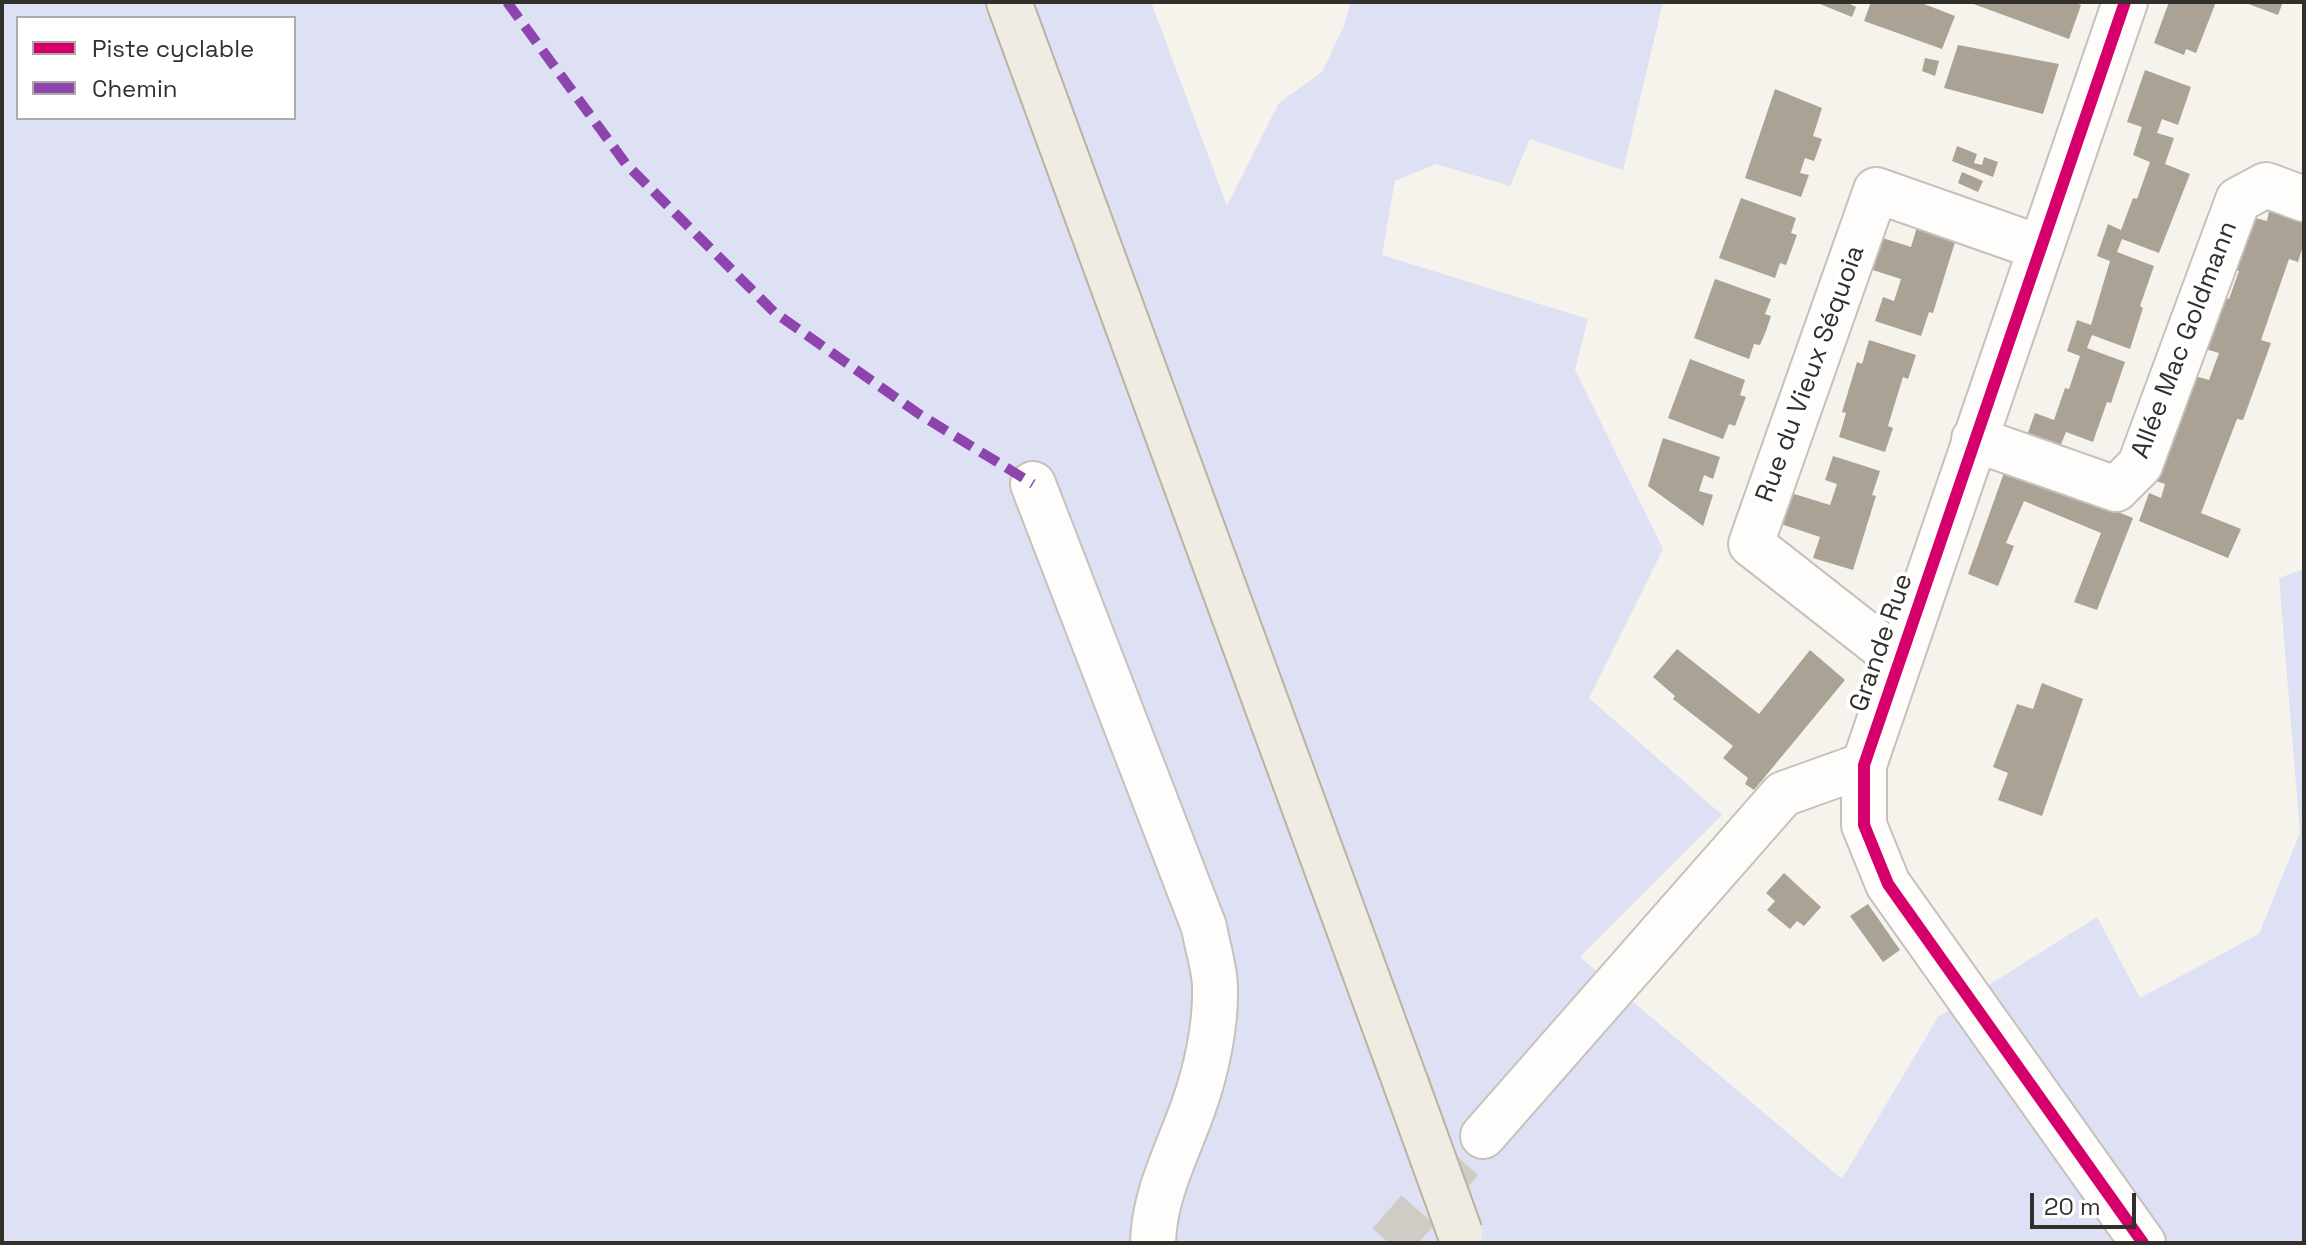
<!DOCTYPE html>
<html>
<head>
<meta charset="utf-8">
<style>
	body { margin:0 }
	#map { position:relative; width:2306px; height:1245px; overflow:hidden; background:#f6f2ec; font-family:"Space Grotesk",sans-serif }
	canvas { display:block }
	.frame { position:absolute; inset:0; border:4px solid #32302b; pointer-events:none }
	.legend { position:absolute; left:16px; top:16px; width:280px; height:104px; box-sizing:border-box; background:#fff; border:2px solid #adacaa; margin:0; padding:10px 14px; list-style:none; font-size:24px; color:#32302b }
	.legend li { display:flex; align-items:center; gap:16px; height:40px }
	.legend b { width:40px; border:2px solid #adacaa }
	.scale { position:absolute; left:2030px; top:1193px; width:106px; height:36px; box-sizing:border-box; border:4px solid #32302b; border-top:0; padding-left:10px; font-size:24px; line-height:28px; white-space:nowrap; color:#32302b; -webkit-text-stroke:6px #fff; paint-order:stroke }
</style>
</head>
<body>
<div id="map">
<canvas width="2306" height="1245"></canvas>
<div class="frame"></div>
<ul class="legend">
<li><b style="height:10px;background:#d6006c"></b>Piste cyclable</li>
<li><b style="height:10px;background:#8e44ad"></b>Chemin</li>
</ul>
<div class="scale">20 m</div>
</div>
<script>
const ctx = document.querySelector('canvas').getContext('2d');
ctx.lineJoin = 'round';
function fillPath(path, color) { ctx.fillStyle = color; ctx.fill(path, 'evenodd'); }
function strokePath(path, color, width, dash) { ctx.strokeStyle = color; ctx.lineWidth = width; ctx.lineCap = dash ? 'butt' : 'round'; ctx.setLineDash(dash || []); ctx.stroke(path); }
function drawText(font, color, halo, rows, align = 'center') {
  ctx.font = font + ' "Space Grotesk",sans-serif'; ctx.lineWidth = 8; ctx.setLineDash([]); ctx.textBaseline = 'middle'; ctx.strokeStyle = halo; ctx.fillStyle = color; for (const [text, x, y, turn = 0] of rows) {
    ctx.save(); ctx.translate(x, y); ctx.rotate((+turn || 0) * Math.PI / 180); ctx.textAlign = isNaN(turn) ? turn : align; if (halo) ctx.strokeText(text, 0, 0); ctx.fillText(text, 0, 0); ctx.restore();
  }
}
fillPath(new Path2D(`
	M 2,2 L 1151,2 L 1227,206 L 1279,103 L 1322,72 L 1344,26 L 1351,2 L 1663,2 L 1623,170 L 1530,139 L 1510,186 L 1436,164 L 1395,181 L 1382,255 L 1588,319 L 1575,370 L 1663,549 L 1589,698 L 1722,815 L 1580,957 L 1842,1179 L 1938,1017 L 2097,917 L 2140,998 L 2259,934 L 2300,833 L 2279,578 L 2304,569 L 2304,1243 L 2,1243 ZM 18,18 L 294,18 L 294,118 L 18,118 Z`), '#dee0f4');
fillPath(new Path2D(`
	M 1815,2 L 1846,2 L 1856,7 L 1852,17 Z
	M 1871,2 L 1919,2 L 1955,16 L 1942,49 L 1864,21 Z
	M 1968,2 L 2072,2 L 2081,5 L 2069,39 Z
	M 2169,2 L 2216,2 L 2196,53 L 2186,49 L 2184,55 L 2154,43 Z
	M 2243,2 L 2283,2 L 2278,15 Z
	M 1958,45 L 2059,64 L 2043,114 L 1944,88 Z
	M 1925,58 L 1939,61 L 1935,76 L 1922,71 Z
	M 2145,70 L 2191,87 L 2178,125 L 2162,119 L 2157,133 L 2174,138 L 2165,164 L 2190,174 L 2159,253 L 2122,239 L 2117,252 L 2154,266 L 2140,306 L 2143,308 L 2130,349 L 2092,335 L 2087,348 L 2125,362 L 2111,403 L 2107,402 L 2093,442 L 2066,432 L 2057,454 L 2025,441 L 2035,413 L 2054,420 L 2065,388 L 2069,389 L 2080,356 L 2067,351 L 2077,320 L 2091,325 L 2110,261 L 2097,256 L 2108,224 L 2121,230 L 2133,198 L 2137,199 L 2150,162 L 2133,155 L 2142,127 L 2127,122 Z
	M 1775,89 L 1822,108 L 1813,136 L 1822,139 L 1814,161 L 1805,158 L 1800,173 L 1809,175 L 1801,197 L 1745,178 Z
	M 1957,146 L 1977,154 L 1974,163 L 1982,165 L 1984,157 L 1998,162 L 1993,177 L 1952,161 Z
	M 1962,172 L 1983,181 L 1978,192 L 1958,183 Z
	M 1741,198 L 1796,218 L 1791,233 L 1797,235 L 1786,265 L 1780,263 L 1775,278 L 1719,258 Z
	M 2270,206 L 2304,215 L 2304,243 L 2298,262 L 2289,259 L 2261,340 L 2271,343 L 2243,420 L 2237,419 L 2201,513 L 2241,529 L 2228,558 L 2139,521 L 2149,493 L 2161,498 L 2165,484 L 2153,480 L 2162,454 L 2168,456 L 2177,428 L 2171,426 L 2195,376 L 2209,380 L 2219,353 L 2205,349 L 2216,295 L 2229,299 L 2239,271 L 2226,267 L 2252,217 L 2267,221 Z
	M 1917,227 L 1956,239 L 1933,313 L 1929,312 L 1921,336 L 1875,321 L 1883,297 L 1894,301 L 1901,279 L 1860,266 L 1870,234 L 1911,247 Z
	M 1715,279 L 1771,299 L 1765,314 L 1771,316 L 1766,331 L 1760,345 L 1754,344 L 1749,359 L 1694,338 Z
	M 1869,340 L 1916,355 L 1908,379 L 1903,377 L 1888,426 L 1893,428 L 1885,452 L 1839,437 L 1846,413 L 1842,412 L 1857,362 L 1862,364 Z
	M 1690,359 L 1745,380 L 1740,395 L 1746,397 L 1735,426 L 1729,424 L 1723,439 L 1668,418 Z
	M 1663,438 L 1720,457 L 1713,479 L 1704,475 L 1699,491 L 1713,495 L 1703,526 L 1648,486 Z
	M 1833,456 L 1880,471 L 1872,495 L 1876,496 L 1853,570 L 1813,558 L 1820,537 L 1778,523 L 1788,492 L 1830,505 L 1837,484 L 1825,480 Z
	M 2006,467 L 2133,518 L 2097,610 L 2074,602 L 2101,533 L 2024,501 L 2006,543 L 2014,546 L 1998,586 L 1968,574 Z
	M 1677,649 L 1759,714 L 1810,650 L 1845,680 L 1754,790 L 1745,784 L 1748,778 L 1723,758 L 1733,746 L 1673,699 L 1675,696 L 1653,677 Z
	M 2042,683 L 2083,699 L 2042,816 L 1998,800 L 2008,773 L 1993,767 L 2017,704 L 2033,709 Z
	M 1784,873 L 1821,907 L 1804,926 L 1797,921 L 1790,929 L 1767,910 L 1775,901 L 1766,893 Z
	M 1868,904 L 1900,950 L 1883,962 L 1850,916 Z`), '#aaa295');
strokePath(new Path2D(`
	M 1389,1243 L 1483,1136`), '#cfcbc5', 44, [44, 22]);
const minor = new Path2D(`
	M 2125,2 L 1864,765 L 1864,825 L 1888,884 L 2143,1243
	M 1974,439 L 2116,489 L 2140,465 L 2238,200 L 2266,185 L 2304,199
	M 1033,484 L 1204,927 C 1207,946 1215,968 1215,988 C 1216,1026 1206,1072 1193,1108 C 1177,1153 1154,1195 1153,1243
	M 1899,660 L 1751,544 L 1876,190 L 2041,248
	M 1483,1136 L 1783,794 L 1864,765`);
const major = new Path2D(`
	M 1009,2 L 1406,1084`);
strokePath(minor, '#c5c2bd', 48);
strokePath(major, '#bcb2a1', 48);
strokePath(minor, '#fefdfc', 44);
strokePath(major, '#f0ebe3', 44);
const majorBridge = new Path2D(`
	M 1406,1084 L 1460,1233`);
strokePath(majorBridge, '#bcb2a1', 48, []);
strokePath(majorBridge, '#f0ebe3', 44);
strokePath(new Path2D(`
	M 507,2 L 626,164 L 774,312 L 919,414 L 1033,484`), '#8e44ad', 10, [20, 10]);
strokePath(new Path2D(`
	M 2125,2 L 1864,765 L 1864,825 L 1888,884 L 2143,1243`), '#d6006c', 12);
drawText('26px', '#32302b', '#fff', [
	["Allée Mac Goldmann",2185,340,-69],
	["Rue du Vieux Séquoia",1811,374,-70],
	["Grande Rue",1882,643,-71]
]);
</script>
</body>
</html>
